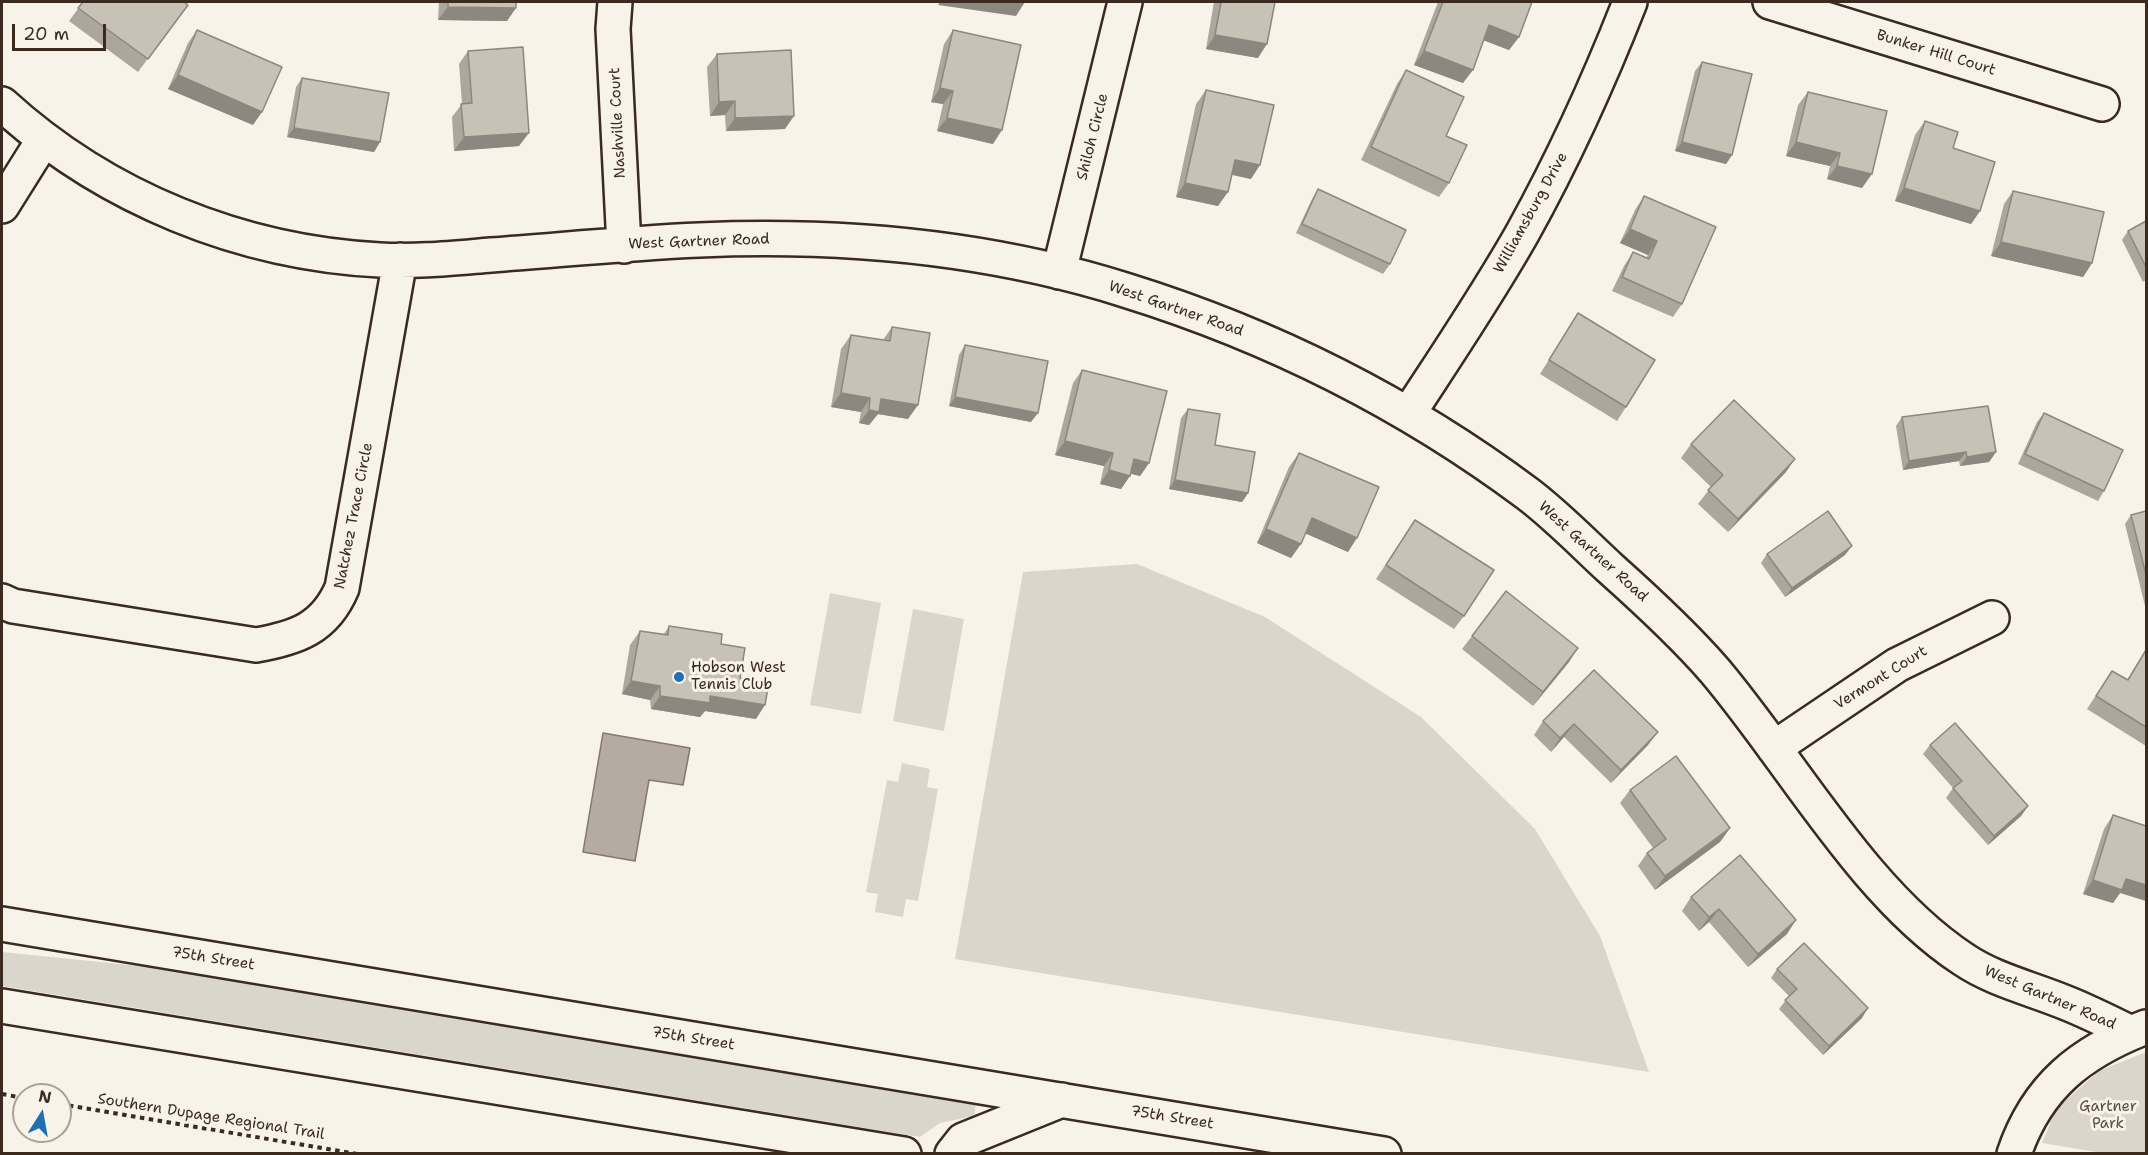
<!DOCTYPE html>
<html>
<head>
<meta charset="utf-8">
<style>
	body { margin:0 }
	#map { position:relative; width:2148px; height:1155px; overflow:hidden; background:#f7f3e8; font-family:"Shantell Sans",sans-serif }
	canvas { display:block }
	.frame { position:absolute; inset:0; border:3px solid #3b2a1e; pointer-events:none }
	.north { position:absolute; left:12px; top:1083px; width:60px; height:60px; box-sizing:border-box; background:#f7f3e8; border:2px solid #aca397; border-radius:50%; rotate:11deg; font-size:16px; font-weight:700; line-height:24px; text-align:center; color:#3b2a1e }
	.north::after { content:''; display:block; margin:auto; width:21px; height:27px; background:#1f6fb2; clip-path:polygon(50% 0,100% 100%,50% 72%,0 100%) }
	.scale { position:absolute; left:12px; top:24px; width:94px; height:27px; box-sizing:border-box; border:3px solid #3b2a1e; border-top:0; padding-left:8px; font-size:18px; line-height:21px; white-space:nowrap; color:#3b2a1e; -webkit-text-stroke:4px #f7f3e8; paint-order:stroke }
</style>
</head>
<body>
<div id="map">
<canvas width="2148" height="1155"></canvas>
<div class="frame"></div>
<div class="north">N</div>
<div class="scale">20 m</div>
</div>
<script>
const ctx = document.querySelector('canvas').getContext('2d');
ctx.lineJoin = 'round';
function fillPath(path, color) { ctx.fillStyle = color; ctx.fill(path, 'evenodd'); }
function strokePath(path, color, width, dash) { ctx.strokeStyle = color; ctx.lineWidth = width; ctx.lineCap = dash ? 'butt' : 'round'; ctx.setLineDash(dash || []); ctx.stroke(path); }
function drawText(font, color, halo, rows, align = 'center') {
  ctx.font = font + ' "Shantell Sans",sans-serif'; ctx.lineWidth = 6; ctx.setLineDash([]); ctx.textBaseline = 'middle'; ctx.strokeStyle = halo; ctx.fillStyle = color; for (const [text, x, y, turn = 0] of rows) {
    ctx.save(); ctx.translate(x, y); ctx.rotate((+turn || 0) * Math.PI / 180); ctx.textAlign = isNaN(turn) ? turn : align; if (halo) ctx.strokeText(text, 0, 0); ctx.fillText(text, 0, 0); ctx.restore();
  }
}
fillPath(new Path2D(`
	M 1137,564 L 1265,617 L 1421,717 L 1535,829 L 1600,936 L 1649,1072 L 955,959 L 1023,572 Z
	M 830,593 L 881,603 L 861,714 L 810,705 Z
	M 913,609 L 964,619 L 944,731 L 893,721 Z
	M 902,763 L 930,769 L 927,787 L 938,789 L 918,901 L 906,899 L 903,917 L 875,912 L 878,894 L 866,892 L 887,780 L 898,782 Z
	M 2,952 L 149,967 L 976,1104 L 974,1116 L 940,1123 L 920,1137 L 2,986 Z
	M 2146,1052 L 2146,1153 L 2102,1153 L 2042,1143 L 2056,1109 L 2099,1071 Z`), '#dbd6cb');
const water = new Path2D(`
	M 603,733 L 690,748 L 683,785 L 649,780 L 635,861 L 583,852 Z`);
fillPath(water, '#b4aca0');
strokePath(water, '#84786c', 1.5);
const minor = new Path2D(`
	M 615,2 L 613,29 L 624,246
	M 1770,2 L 2102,104
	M 2,104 C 105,198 241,253 380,260 C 417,262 454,258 491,255 C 560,250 630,243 699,240 C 841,234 988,247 1125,290 C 1270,335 1406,403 1528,494 C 1557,516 1583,543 1610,568 C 1647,601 1683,634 1715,671 C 1792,762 1863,893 1963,959 C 1994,980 2030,988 2064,1002 C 2087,1011 2109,1022 2131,1033
	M 2,206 L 44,139
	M 1059,272 L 1125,2
	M 1409,413 C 1448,353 1488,294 1523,232 C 1564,158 1599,81 1630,2
	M 2,601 L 13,606 L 256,645 C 297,638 325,628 342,588 L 400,260
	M 1774,748 L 1897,665 L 1992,618
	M 2014,1154 C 2037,1086 2081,1052 2146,1027`);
const major = new Path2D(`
	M 2,924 L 1384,1154
	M 2,1006 L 904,1154
	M 952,1154 L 963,1140 L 1062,1100`);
strokePath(minor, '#3b2a1e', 38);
strokePath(major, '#3b2a1e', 38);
strokePath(new Path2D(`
	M 2,1094 L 24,1098
	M 60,1104 L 357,1154`), '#3b2a1e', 4, [4.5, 4.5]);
strokePath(minor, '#f7f3e8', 33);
strokePath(major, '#f7f3e8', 33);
fillPath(new Path2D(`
	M 83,2 L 178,18 L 138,72 L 69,21 Z
	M 439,2 L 516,2 L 507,21 L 438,20 Z
	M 1214,2 L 1275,2 L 1258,58 L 1206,49 Z
	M 1438,2 L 1532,2 L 1519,37 L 1509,50 L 1484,40 L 1463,83 L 1414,65 Z
	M 197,30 L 253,125 L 168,89 L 188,43 Z
	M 953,30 L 993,144 L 937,131 L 943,104 L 931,102 L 944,44 Z
	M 468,51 L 519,146 L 454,151 L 452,117 L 462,104 L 459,64 Z
	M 717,54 L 785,129 L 726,131 L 725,115 L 710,116 L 707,67 Z
	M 1702,62 L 1732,155 L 1726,164 L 1675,151 L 1695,71 Z
	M 1406,70 L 1446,136 L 1449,183 L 1439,197 L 1361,160 L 1397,84 Z
	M 302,78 L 380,142 L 374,152 L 287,137 L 296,87 Z
	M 1206,90 L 1251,179 L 1232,175 L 1218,206 L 1176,197 L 1196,104 Z
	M 1808,92 L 1862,188 L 1827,179 L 1830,166 L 1786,156 L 1798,105 Z
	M 1925,121 L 1980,211 L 1971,224 L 1895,201 L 1915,135 Z
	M 1318,189 L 1390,264 L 1383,274 L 1296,233 L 1312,199 Z
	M 2013,191 L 2092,263 L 2083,277 L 1991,256 L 2004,204 Z
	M 1644,196 L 1682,304 L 1673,317 L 1612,291 L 1624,266 L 1633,252 L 1646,258 L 1648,255 L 1620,243 L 1635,210 Z
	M 2146,221 L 2146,280 L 2143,282 L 2122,240 L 2128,231 Z
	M 1578,313 L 1626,407 L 1617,421 L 1540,374 L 1569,327 Z
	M 892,327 L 908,419 L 878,414 L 869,425 L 859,423 L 861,412 L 831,407 L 841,349 L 851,335 L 883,340 Z
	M 965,345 L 1031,422 L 949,406 L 959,355 Z
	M 1082,370 L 1149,463 L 1140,476 L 1131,474 L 1121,489 L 1100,484 L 1104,466 L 1055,455 L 1073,383 Z
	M 1188,409 L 1215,445 L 1248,493 L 1242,502 L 1169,489 L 1181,418 Z
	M 2044,413 L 2104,491 L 2098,501 L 2018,464 L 2037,422 Z
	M 1902,417 L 1996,452 L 1989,462 L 1960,466 L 1959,461 L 1903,470 L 1896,426 Z
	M 1691,444 L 1786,472 L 1728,532 L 1698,504 L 1711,487 L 1681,458 Z
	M 1299,453 L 1348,552 L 1306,533 L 1291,558 L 1257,543 L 1289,467 Z
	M 2146,511 L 2146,610 L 2125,524 L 2131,515 Z
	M 1415,520 L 1464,616 L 1454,629 L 1376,579 Z
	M 1767,554 L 1845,555 L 1785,597 L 1761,563 Z
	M 669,626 L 721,644 L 740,678 L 756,719 L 705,711 L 700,717 L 651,709 L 650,700 L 622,694 L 630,645 L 640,631 L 664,634 Z
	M 1472,636 L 1569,662 L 1533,706 L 1462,649 Z
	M 2146,649 L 2146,746 L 2087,709 L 2112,671 L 2127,680 Z
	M 1594,670 L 1648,745 L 1611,783 L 1564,737 L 1551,752 L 1534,735 L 1543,721 Z
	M 1930,745 L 2028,806 L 2021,816 L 1988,845 L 1946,798 L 1953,788 L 1923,754 Z
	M 1630,790 L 1730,828 L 1720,842 L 1655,890 L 1638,866 L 1647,853 L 1653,848 L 1620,803 Z
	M 2113,815 L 2120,893 L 2113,903 L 2083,894 L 2104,829 Z
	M 1691,897 L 1787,934 L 1748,967 L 1709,922 L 1699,931 L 1682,911 Z
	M 1777,969 L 1862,1018 L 1823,1055 L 1779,1009 L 1789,996 L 1771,978 Z`), '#aca69d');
fillPath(new Path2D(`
	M 940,2 L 1025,2 L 1016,16 L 938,5 Z
	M 448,7 L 516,8 L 507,21 L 438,20 Z
	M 1489,25 L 1519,37 L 1509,50 L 1480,39 Z
	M 1215,35 L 1267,44 L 1258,58 L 1206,49 Z
	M 1424,51 L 1473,70 L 1463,83 L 1414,65 Z
	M 178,75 L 262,112 L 253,125 L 168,89 Z
	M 940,88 L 953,91 L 943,104 L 931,102 Z
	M 735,101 L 725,115 L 710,116 L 719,102 Z
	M 794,116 L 785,129 L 726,131 L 735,118 Z
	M 947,118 L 1002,130 L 993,144 L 937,131 Z
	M 294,128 L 380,142 L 374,152 L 287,137 Z
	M 529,133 L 519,146 L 454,151 L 464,137 Z
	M 1682,142 L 1732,155 L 1726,164 L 1675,151 Z
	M 1796,142 L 1840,153 L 1830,166 L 1786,156 Z
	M 1235,160 L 1260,165 L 1251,179 L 1225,173 Z
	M 1837,166 L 1872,174 L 1862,188 L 1827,179 Z
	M 1185,183 L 1228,192 L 1218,206 L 1176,197 Z
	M 1904,188 L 1980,211 L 1971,224 L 1895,201 Z
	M 1630,229 L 1657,241 L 1648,255 L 1620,243 Z
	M 2001,242 L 2092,263 L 2083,277 L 1991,256 Z
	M 841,393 L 870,398 L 861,412 L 831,407 Z
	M 955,397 L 1038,413 L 1031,422 L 949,406 Z
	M 881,399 L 918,405 L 908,419 L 878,414 L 869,425 L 859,423 L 869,410 Z
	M 1065,441 L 1113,453 L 1104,466 L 1055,455 Z
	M 1966,452 L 1959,461 L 1903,470 L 1909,461 Z
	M 1996,452 L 1989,462 L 1960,466 L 1967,457 Z
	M 1134,459 L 1149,463 L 1140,476 L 1125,472 Z
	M 1795,459 L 1786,472 L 1728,532 L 1738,519 Z
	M 1109,470 L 1130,476 L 1121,489 L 1100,484 Z
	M 1175,480 L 1248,493 L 1242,502 L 1169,489 Z
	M 1312,518 L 1357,538 L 1348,552 L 1302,532 Z
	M 1266,529 L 1301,544 L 1291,558 L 1257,543 Z
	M 1852,546 L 1845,555 L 1785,597 L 1792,588 Z
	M 1578,648 L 1569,662 L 1533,706 L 1543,692 Z
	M 631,681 L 660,686 L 650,700 L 622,694 Z
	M 660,696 L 710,696 L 765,705 L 756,719 L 705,711 L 700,717 L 651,709 Z
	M 1574,724 L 1564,737 L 1551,752 L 1560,738 Z
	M 1658,732 L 1648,745 L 1611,783 L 1621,770 Z
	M 2028,806 L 2021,816 L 1988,845 L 1994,836 Z
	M 1730,828 L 1720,842 L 1655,890 L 1665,876 Z
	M 2126,879 L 2146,885 L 2146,901 L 2120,893 L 2113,903 L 2083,894 L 2093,880 Z
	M 1719,909 L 1709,922 L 1699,931 L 1709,917 Z
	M 1796,920 L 1787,934 L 1748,967 L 1758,954 Z
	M 1868,1008 L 1862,1018 L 1823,1055 L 1829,1046 Z`), '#8c877f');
const building = new Path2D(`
	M 83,2 L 184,2 L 188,5 L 148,59 L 78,8 Z
	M 448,2 L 516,2 L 516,8 L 448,7 Z
	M 1221,2 L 1275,2 L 1267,44 L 1215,35 Z
	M 1443,2 L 1532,2 L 1519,37 L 1489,25 L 1473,70 L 1424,51 Z
	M 197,30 L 282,67 L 262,112 L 178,75 Z
	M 953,30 L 1021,45 L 1002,130 L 947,118 L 953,91 L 940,88 Z
	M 523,47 L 529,133 L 464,137 L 461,104 L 472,103 L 468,51 Z
	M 791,50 L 794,116 L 735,118 L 735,101 L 719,102 L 717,54 Z
	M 1702,62 L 1752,74 L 1732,155 L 1682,142 Z
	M 1406,70 L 1464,97 L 1446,136 L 1467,145 L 1449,183 L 1371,147 Z
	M 302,78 L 389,93 L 380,142 L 294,128 Z
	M 1206,90 L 1274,105 L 1260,165 L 1235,160 L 1228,192 L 1185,183 Z
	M 1808,92 L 1887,111 L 1872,174 L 1837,166 L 1840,153 L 1796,142 Z
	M 1925,121 L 1958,132 L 1953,148 L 1995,162 L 1980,211 L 1904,188 Z
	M 1318,189 L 1406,230 L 1390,264 L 1302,224 Z
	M 2013,191 L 2104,212 L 2092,263 L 2001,242 Z
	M 1644,196 L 1716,227 L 1682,304 L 1622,277 L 1633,252 L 1649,259 L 1657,241 L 1630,229 Z
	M 2146,221 L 2146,267 L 2128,231 Z
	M 1578,313 L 1655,360 L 1626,407 L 1549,360 Z
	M 892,327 L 930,333 L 918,405 L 881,399 L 879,412 L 869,410 L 870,398 L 841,393 L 851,335 L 890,341 Z
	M 965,345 L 1048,361 L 1038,413 L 955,397 Z
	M 1082,370 L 1167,391 L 1149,463 L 1134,459 L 1130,476 L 1109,470 L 1113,453 L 1065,441 Z
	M 1734,400 L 1795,459 L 1738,519 L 1708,490 L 1723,475 L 1691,444 Z
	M 1988,406 L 1996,452 L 1967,457 L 1966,452 L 1909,461 L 1902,417 Z
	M 1188,409 L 1220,414 L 1215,445 L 1255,452 L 1248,493 L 1175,480 Z
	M 2044,413 L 2123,450 L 2104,491 L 2025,454 Z
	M 1299,453 L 1379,487 L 1357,538 L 1312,518 L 1301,544 L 1266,529 Z
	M 1828,511 L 1852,546 L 1792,588 L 1767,554 Z
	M 2146,511 L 2146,575 L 2131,515 Z
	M 1415,520 L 1494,570 L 1464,616 L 1386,565 Z
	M 1506,591 L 1578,648 L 1543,692 L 1472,636 Z
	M 669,626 L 722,634 L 721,644 L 745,648 L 740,678 L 769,682 L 765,705 L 710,696 L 710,703 L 660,696 L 660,686 L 631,681 L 640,631 L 668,635 Z
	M 2146,650 L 2146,727 L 2096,696 L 2112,671 L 2128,680 Z
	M 1594,670 L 1658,732 L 1621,770 L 1574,724 L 1560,738 L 1543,721 Z
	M 1955,723 L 2028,806 L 1994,836 L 1953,788 L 1962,781 L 1930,745 Z
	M 1676,756 L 1730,828 L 1665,876 L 1647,853 L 1666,839 L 1630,790 Z
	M 2113,815 L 2146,826 L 2146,885 L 2126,879 L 2122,890 L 2093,880 Z
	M 1740,855 L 1796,920 L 1758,954 L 1719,909 L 1709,917 L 1691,897 Z
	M 1804,943 L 1868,1008 L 1829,1046 L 1785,1000 L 1797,989 L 1777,969 Z`);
fillPath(building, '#c8c1b6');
strokePath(building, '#8c877f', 1.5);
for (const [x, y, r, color] of [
	[679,677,6,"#1f6fb2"]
]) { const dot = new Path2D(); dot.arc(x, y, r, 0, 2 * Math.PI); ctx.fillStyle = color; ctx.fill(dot); strokePath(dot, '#f7f3e8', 2); }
drawText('15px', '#3b2a1e', '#f7f3e8', [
	["Bunker Hill Court",1936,53,17],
	["Nashville Court",618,123,-93],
	["Shiloh Circle",1093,137,-76],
	["Williamsburg Drive",1531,213,-61],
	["West Gartner Road",699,242,-2],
	["West Gartner Road",1176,309,19],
	["Natchez Trace Circle",354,516,-79],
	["West Gartner Road",1593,552,42],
	["Vermont Court",1881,678,-32],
	["75th Street",213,959,9],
	["West Gartner Road",2050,998,23],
	["75th Street",693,1039,9],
	["Southern Dupage Regional Trail",211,1117,9],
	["75th Street",1172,1118,9]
]);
drawText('15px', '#3b2a1e', '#f7f3e8', [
	["Hobson West",691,668],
	["Tennis Club",691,685]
], 'left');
drawText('15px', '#5b4c41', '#f7f3e8', [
	["Gartner",2108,1107],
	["Park",2108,1124]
]);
</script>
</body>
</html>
